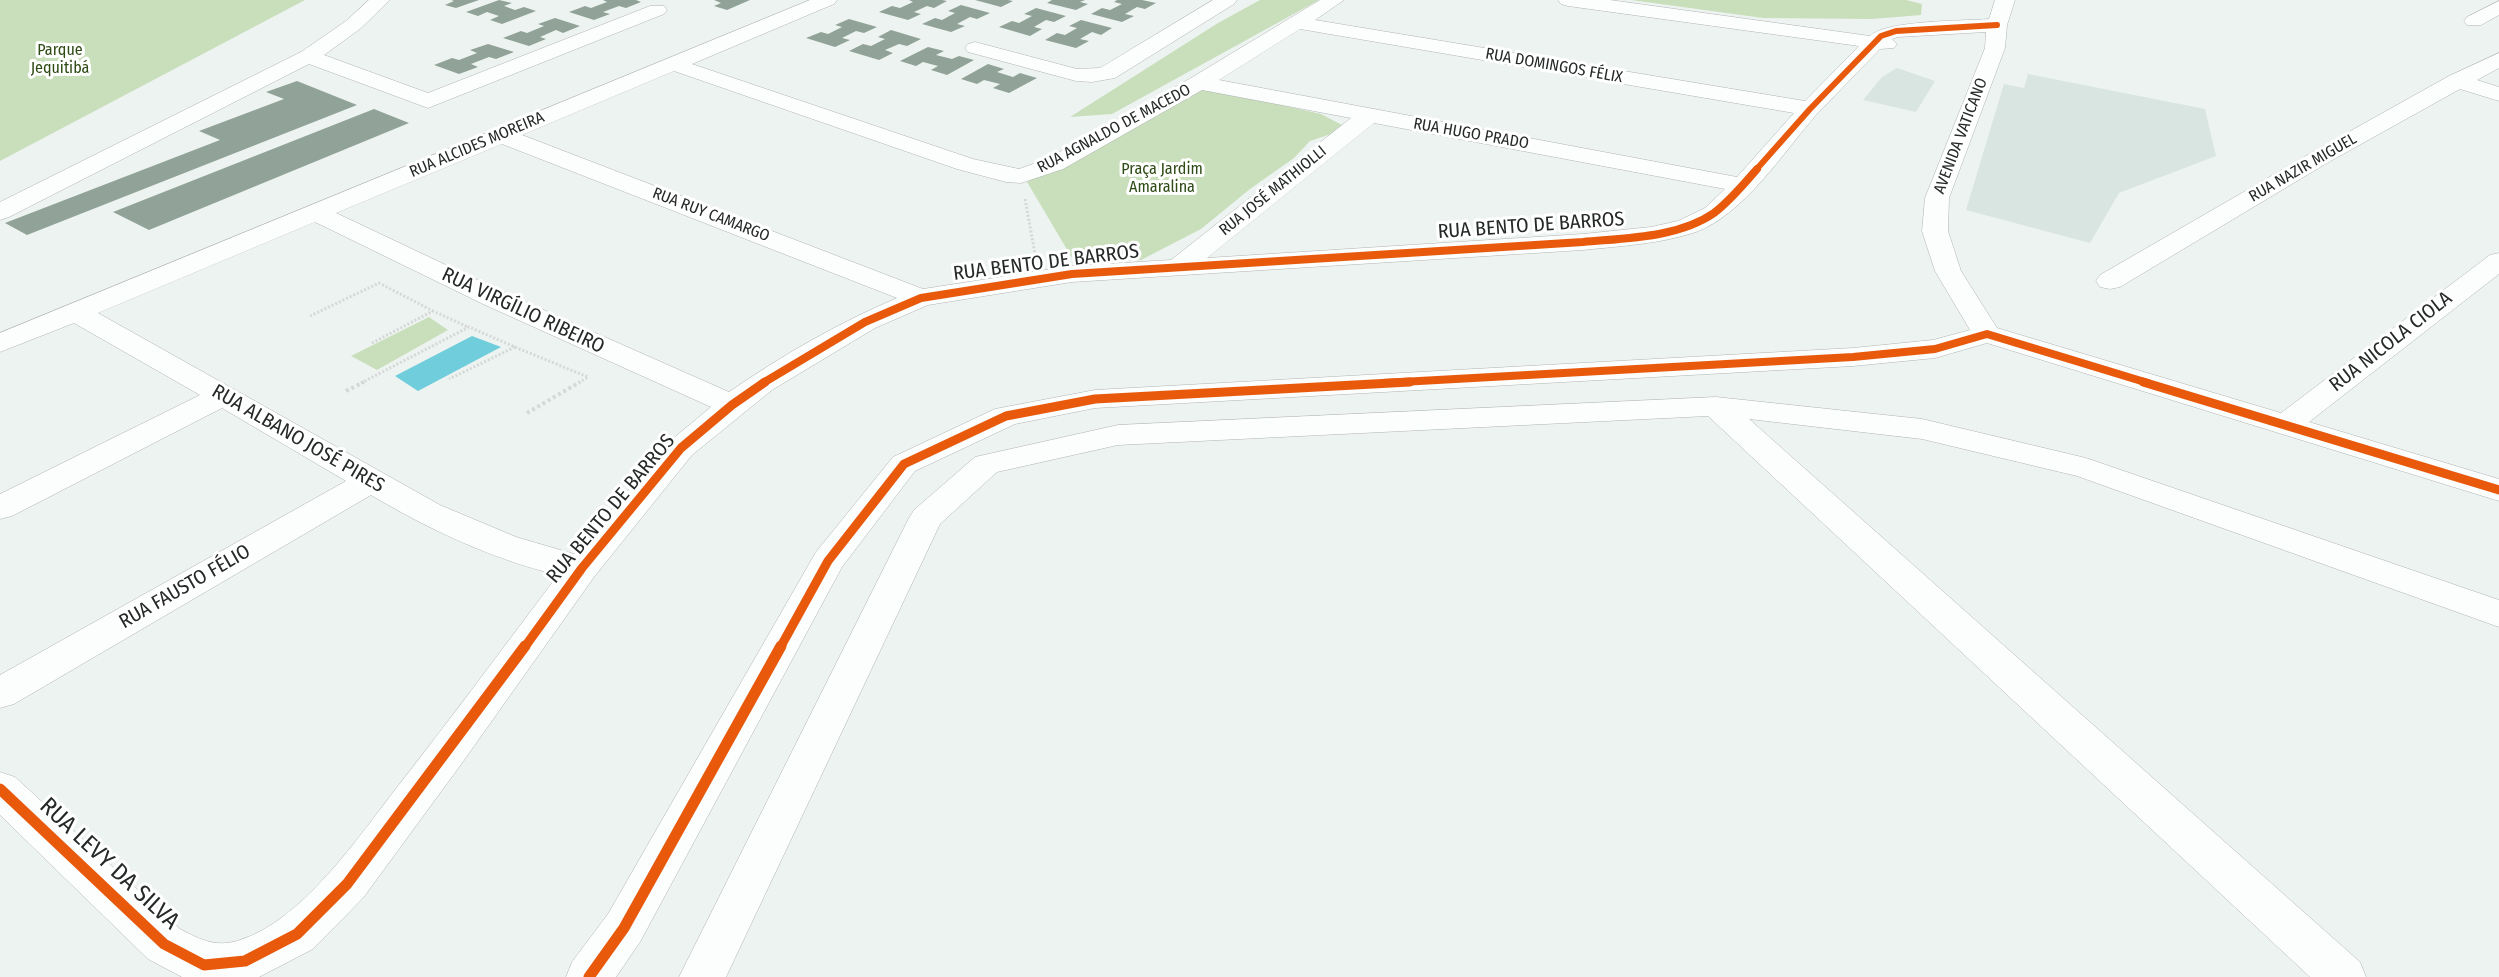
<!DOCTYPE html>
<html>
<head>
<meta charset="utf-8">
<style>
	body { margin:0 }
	canvas { display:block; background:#edf3f0 }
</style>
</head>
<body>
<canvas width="2499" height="977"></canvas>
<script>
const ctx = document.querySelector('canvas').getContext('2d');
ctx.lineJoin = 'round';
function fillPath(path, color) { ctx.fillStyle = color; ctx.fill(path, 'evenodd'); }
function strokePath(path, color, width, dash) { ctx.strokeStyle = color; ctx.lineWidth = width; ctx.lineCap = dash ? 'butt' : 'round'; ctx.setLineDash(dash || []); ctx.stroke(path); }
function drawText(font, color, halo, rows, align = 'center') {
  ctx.font = font + ' "Fira Sans Condensed",sans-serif'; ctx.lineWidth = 6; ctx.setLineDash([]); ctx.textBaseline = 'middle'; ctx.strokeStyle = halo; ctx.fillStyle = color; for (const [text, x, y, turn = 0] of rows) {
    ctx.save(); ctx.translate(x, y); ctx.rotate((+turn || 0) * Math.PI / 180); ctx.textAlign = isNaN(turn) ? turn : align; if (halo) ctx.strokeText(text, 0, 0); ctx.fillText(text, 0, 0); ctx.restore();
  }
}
fillPath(new Path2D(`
	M 1897,68 L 1935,81 L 1916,112 L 1863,100 L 1882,77 Z
	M 2028,74 L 2205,109 L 2216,156 L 2119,193 L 2090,243 L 1966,210 L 2004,84 L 2024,88 Z`), '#d9e5e0');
fillPath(new Path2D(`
	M 0,0 L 305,0 L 0,161 Z
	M 1260,0 L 1319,0 L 1112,114 L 1070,117 L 1218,23 Z
	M 1631,0 L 1906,0 L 1922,4 L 1921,15 L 1872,19 L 1763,18 Z
	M 1201,87 L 1321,114 L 1344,126 L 1337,132 L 1310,141 L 1294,158 L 1250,189 L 1201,229 L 1141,260 L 1075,263 L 1027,182 Z
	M 429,317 L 448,330 L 377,370 L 351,356 Z`), '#c9dfbc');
fillPath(new Path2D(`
	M 472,336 L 501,347 L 418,391 L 395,376 Z`), '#70cddc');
fillPath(new Path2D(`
	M 451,0 L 479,0 L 456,8 L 445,5 L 454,1 Z
	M 499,0 L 512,3 L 504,6 L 515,10 L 524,7 L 536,11 L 502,24 L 490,20 L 499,16 L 487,12 L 478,16 L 466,12 Z
	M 603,0 L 636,0 L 641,2 L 626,8 L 619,6 L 603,12 L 610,14 L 594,20 L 569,12 L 585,6 L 591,8 L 607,2 Z
	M 714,0 L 750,0 L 727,10 L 714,6 L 721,3 Z
	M 909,0 L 942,0 L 947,1 L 934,8 L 927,6 L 914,12 L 921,14 L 908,20 L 879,12 L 892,6 L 900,8 L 913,2 Z
	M 975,0 L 1008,0 L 1013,1 L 1001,7 Z
	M 1052,0 L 1085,0 L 1080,2 L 1088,4 L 1076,10 L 1047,3 Z
	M 1117,0 L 1142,0 L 1156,3 L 1145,9 L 1137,7 L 1125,14 L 1134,16 L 1122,22 L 1091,14 L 1102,8 L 1110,10 L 1122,4 L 1114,2 Z
	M 961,5 L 990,13 L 977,19 L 970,17 L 957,24 L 965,26 L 951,32 L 922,24 L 935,18 L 942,20 L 955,13 L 948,11 Z
	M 1036,8 L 1066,16 L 1054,22 L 1046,20 L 1034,27 L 1042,29 L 1030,36 L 999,27 L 1012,21 L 1019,23 L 1032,16 L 1024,14 Z
	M 555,18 L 580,26 L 563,33 L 556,30 L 540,37 L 546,39 L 529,46 L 503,38 L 521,31 L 527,33 L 544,26 L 538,24 Z
	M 849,19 L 877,27 L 864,33 L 856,31 L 842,38 L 850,40 L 835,47 L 806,38 L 821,32 L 828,34 L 842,27 L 835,25 Z
	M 1081,20 L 1112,28 L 1101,35 L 1092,32 L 1080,39 L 1089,41 L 1076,48 L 1045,40 L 1057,33 L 1065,35 L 1077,28 L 1069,26 Z
	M 891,30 L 921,39 L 907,46 L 899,44 L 885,50 L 893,53 L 879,60 L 849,51 L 863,44 L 871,46 L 885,39 L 878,37 Z
	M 488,44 L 514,52 L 496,59 L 489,57 L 471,64 L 478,67 L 459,74 L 434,65 L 452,58 L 459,60 L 477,53 L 470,50 Z
	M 928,47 L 944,51 L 936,55 L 952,59 L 959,56 L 974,60 L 947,75 L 931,70 L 938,66 L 923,62 L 916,66 L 900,61 Z
	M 988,64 L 1004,69 L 997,72 L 1013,77 L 1020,73 L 1037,78 L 1009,93 L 993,88 L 1000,84 L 984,80 L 977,84 L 961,79 Z
	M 297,81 L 357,105 L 27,235 L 5,223 L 220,140 L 199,131 L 284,99 L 266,92 Z
	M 374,109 L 409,123 L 149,230 L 113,212 Z`), '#91a398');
const minor = new Path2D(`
	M 369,0 L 390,0 L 360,29 L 324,55 L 428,93 L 650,6 L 664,6 L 667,10 L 664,14 L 428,108 L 309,64 L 9,217 L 0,220 L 0,202 L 301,52 L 346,21 Z
	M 810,0 L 837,0 L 834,4 L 692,64 L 973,159 L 1019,169 L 1047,159 L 1191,78 L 1320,0 L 1344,0 L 1315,20 L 1805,101 L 1859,46 L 1568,6 L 1561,4 L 1558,0 L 1610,0 L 1870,36 C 1886,20 1964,21 1989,19 L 1995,0 L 2015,0 L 2007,25 L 2005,48 L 1949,198 L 1948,231 L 1961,271 L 1997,328 L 2281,413 L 2490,255 L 2499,253 L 2499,274 L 2309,422 L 2499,479 L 2499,501 L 1987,343 L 1935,358 L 1853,366 L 1095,408 L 1015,424 L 915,471 L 842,567 L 640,942 L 616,977 L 566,977 L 572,962 L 608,914 L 816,552 L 893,457 L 995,409 L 1095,390 L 1853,348 L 1933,340 L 1970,330 L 1935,271 L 1922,231 L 1925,198 L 1985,48 L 1986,32 L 1898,37 L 1892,39 L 1897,44 L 1894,48 L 1880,49 C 1859,71 1837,93 1816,115 C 1783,153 1744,214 1696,232 C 1660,244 1621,246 1583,250 L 1072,282 L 928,305 L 875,328 L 772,390 L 692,455 L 594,577 L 462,763 L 363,898 L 313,949 L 259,977 L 182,977 L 148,959 L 0,815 L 0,772 L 15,777 L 180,929 C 201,940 216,948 240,940 C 303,920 359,836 398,786 C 453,716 505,645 558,575 C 492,559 430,530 371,495 L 14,704 L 0,708 L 0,675 L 346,481 L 222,408 L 12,516 L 0,519 L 0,494 L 200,395 L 74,323 L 0,352 L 0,333 ZM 1300,29 L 1794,113 L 1737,177 L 1219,80 ZM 674,71 L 957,169 L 1006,182 L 1021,183 L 1063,169 L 1202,90 L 1351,118 L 1171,260 L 1072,266 L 923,289 L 522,135 ZM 1374,123 L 1725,189 L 1705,208 L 1678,221 L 1651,227 L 1583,234 L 1207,258 ZM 502,144 L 897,298 C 838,323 781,356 729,392 L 503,292 L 336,213 ZM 315,222 L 483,304 L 711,407 L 670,441 L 574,554 L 516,537 L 440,505 L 98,313 Z
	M 1213,0 L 1237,0 L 1234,4 L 1115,78 L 1092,82 L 1076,81 L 968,52 L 965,48 L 968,44 L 975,42 L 1077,69 L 1100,68 Z
	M 2499,1 L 2499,15 L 2481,25 L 2467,25 L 2464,21 L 2467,17 Z
	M 2499,53 L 2499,68 L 2477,80 L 2499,87 L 2499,101 L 2460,89 L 2327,163 L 2120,287 L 2110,289 L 2100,287 L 2096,281 L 2100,275 L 2311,153 L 2449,76 Z
	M 1716,397 L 1922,419 L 2086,458 L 2499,600 L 2499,627 L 2077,476 L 1922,439 L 1749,419 L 2360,962 L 2366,977 L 2310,977 L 1708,416 L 1118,445 L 997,472 L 940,524 L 726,977 L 679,977 L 909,518 L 914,510 L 975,457 L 1118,425 Z`);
strokePath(minor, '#b0b4b2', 1);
strokePath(new Path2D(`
	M 1025,199 L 1035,254
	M 310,316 L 379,283 L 433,311
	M 372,343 L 433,311 L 468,327
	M 515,347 L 588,377 L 578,383
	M 361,383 L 469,327 L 515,347 L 449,379`), '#d6d8d7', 3, [2, 2]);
strokePath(new Path2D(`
	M 346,391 L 364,382
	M 527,413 L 580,382`), '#d6d8d7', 4, [3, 3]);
fillPath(minor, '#fcfdfd');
strokePath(new Path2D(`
	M 1755,171 L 1810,109 L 1881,36 L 1896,31 L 1997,25`), '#e8590c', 6);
strokePath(new Path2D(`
	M 763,383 L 865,322 L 921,298 L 1072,274 L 1583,242 C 1625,238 1678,238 1714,213 C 1730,201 1744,184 1757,169
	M 1383,383 L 1853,357 L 1935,349 L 1987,334 L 2148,383`), '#e8590c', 8);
strokePath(new Path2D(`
	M 2143,382 L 2499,490
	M 524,648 L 582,568 L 681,448 L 732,405 L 765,382
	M 780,648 L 828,561 L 904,464 L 1006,416 L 1095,399 L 1410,382`), '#e8590c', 9);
strokePath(new Path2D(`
	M 0,789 L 164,944 L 204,965 L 245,961 L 297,934 L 347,884 L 525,646
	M 589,977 L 624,928 L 781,646`), '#e8590c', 11);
drawText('16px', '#2e4a15', '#fff', [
	["Parque",60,51],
	["Jequitibá",60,69],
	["Praça Jardim",1162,170],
	["Amaralina",1162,188]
]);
drawText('16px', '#252927', '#fff', [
	["RUA DOMINGOS FÉLIX",1554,66,10],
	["RUA AGNALDO DE MACEDO",1114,129,-28],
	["RUA HUGO PRADO",1471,134,10],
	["AVENIDA VATICANO",1961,136,-69],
	["RUA ALCIDES MOREIRA",477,145,-23],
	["RUA NAZIR MIGUEL",2303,168,-30],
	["RUA JOSÉ MATHIOLLI",1273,191,-39],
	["RUA RUY CAMARGO",711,215,21]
]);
drawText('20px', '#252927', '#fff', [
	["RUA BENTO DE BARROS",1531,226,-4],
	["RUA BENTO DE BARROS",1046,263,-7],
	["RUA VIRGÍLIO RIBEIRO",523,311,25],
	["RUA NICOLA CIOLA",2391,342,-38],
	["RUA ALBANO JOSÉ PIRES",298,439,30],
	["RUA BENTO DE BARROS",611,509,-50],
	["RUA FAUSTO FÉLIO",185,587,-30]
]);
drawText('24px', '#252927', '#fff', [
	["RUA LEVY DA SILVA",109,864,43]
]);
</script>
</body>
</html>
